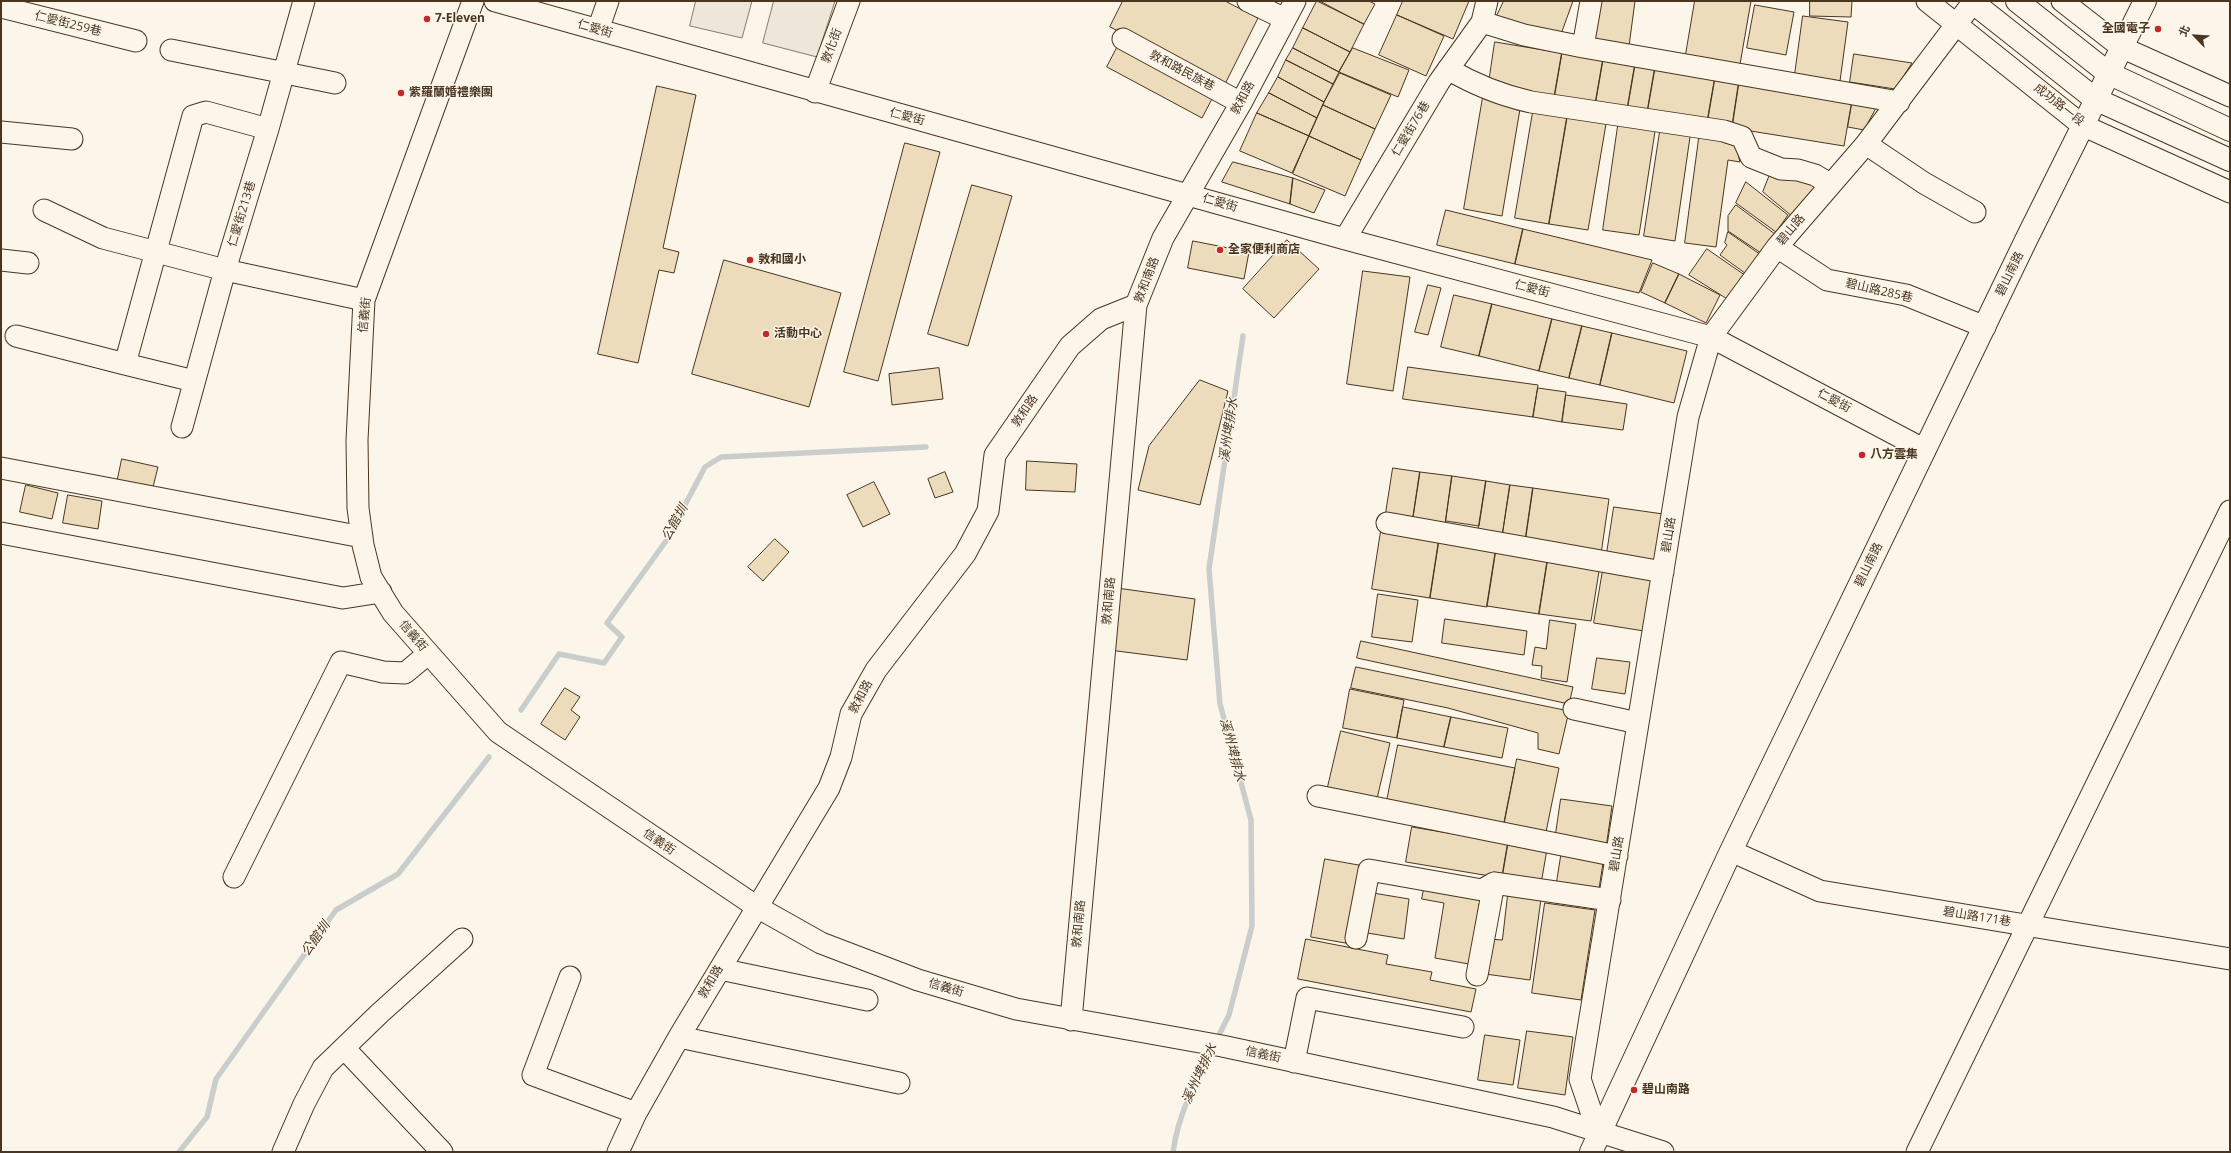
<!DOCTYPE html>
<html>
<head>
<meta charset="utf-8">
<style>
	body { margin:0 }
	#map { position:relative; width:2231px; height:1153px; overflow:hidden; background:#fbf6e9; font-family:"Open Sans","Noto Sans TC",sans-serif }
	canvas { display:block }
	.frame { position:absolute; inset:0; border:2px solid #4a3520; pointer-events:none }
	.north { position:absolute; left:2175px; top:16px; width:40px; height:40px; -webkit-text-stroke:3px #fbf6e9; paint-order:stroke; rotate:295deg; font-size:11px; font-weight:700; line-height:16px; text-align:center; color:#4a3520 }
	.north::after { content:''; display:block; margin:auto; width:14px; height:18px; background:#4a3520; clip-path:polygon(50% 0,100% 100%,50% 72%,0 100%) }
</style>
</head>
<body>
<div id="map">
<canvas width="2231" height="1153"></canvas>
<div class="frame"></div>
<div class="north">北</div>
</div>
<script>
const ctx = document.querySelector('canvas').getContext('2d');
ctx.lineJoin = 'round';
function fillPath(path, color) { ctx.fillStyle = color; ctx.fill(path, 'evenodd'); }
function strokePath(path, color, width, dash) { ctx.strokeStyle = color; ctx.lineWidth = width; ctx.lineCap = dash ? 'butt' : 'round'; ctx.setLineDash(dash || []); ctx.stroke(path); }
function drawText(font, color, halo, rows, align = 'center') {
  ctx.font = font + ' "Open Sans","Noto Sans TC",sans-serif'; ctx.lineWidth = 3; ctx.setLineDash([]); ctx.textBaseline = 'middle'; ctx.strokeStyle = halo; ctx.fillStyle = color; for (const [text, x, y, turn = 0] of rows) {
    ctx.save(); ctx.translate(x, y); ctx.rotate((+turn || 0) * Math.PI / 180); ctx.textAlign = isNaN(turn) ? turn : align; if (halo) ctx.strokeText(text, 0, 0); ctx.fillText(text, 0, 0); ctx.restore();
  }
}
const parking = new Path2D(`
	M 696,1 L 752,1 L 742,38 L 690,26 Z
	M 774,1 L 835,1 L 817,57 L 763,43 Z`);
fillPath(parking, '#ede7d9');
strokePath(parking, '#887966', 1);
strokePath(new Path2D(`
	M 521,710 L 559,654 L 604,663 L 622,637 L 607,623 L 666,541 L 705,467 L 721,457 L 926,447
	M 1216,1041 L 1229,1015 L 1252,926 L 1251,820 L 1220,704 L 1209,569 L 1243,336
	M 179,1152 L 207,1117 L 216,1079 L 336,910 L 398,874 L 489,757
	M 1173,1152 C 1178,1115 1195,1082 1212,1048`), '#c9cecd', 5.5);
const building = new Path2D(`
	M 1123,1 L 1225,1 L 1258,18 L 1225,84 L 1110,27 Z
	M 1317,1 L 1364,24 L 1350,52 L 1303,28 Z
	M 1320,1 L 1369,1 L 1375,4 L 1364,24 Z
	M 1403,1 L 1469,1 L 1453,39 L 1397,15 Z
	M 1504,1 L 1573,1 L 1561,34 L 1494,22 Z
	M 1599,1 L 1635,1 L 1629,46 L 1593,41 Z
	M 1695,1 L 1751,1 L 1739,70 L 1685,60 Z
	M 1810,1 L 1852,1 L 1851,17 L 1810,16 Z
	M 1755,5 L 1794,12 L 1786,55 L 1747,48 Z
	M 1397,15 L 1444,36 L 1426,76 L 1379,55 Z
	M 1803,16 L 1848,22 L 1840,81 L 1795,74 Z
	M 1303,28 L 1350,52 L 1339,72 L 1293,48 Z
	M 1495,42 L 1562,53 L 1554,99 L 1488,89 Z
	M 1119,44 L 1214,95 L 1202,118 L 1107,67 Z
	M 1293,48 L 1339,72 L 1333,84 L 1286,60 Z
	M 1353,48 L 1409,70 L 1398,97 L 1339,72 Z
	M 1562,53 L 1603,60 L 1595,106 L 1554,99 Z
	M 1854,54 L 1912,63 L 1895,89 L 1850,82 Z
	M 1286,60 L 1333,84 L 1324,102 L 1278,77 Z
	M 1603,60 L 1635,65 L 1627,111 L 1595,106 Z
	M 1635,65 L 1655,68 L 1647,114 L 1627,111 Z
	M 1655,68 L 1715,78 L 1707,124 L 1647,114 Z
	M 1340,73 L 1391,95 L 1375,129 L 1323,105 Z
	M 1278,77 L 1324,102 L 1317,118 L 1269,93 Z
	M 1715,78 L 1739,82 L 1732,128 L 1707,124 Z
	M 1739,82 L 1852,100 L 1844,146 L 1732,128 Z
	M 657,86 L 696,95 L 663,248 L 679,252 L 674,273 L 659,270 L 638,363 L 598,354 Z
	M 1269,93 L 1317,118 L 1309,136 L 1257,113 Z
	M 1483,97 L 1521,103 L 1502,216 L 1464,209 Z
	M 1852,104 L 1876,108 L 1864,130 L 1848,127 Z
	M 1323,105 L 1375,129 L 1361,160 L 1309,136 Z
	M 1534,106 L 1568,112 L 1549,224 L 1515,218 Z
	M 1568,112 L 1607,118 L 1588,230 L 1549,224 Z
	M 1257,113 L 1309,136 L 1292,173 L 1240,151 Z
	M 1619,119 L 1656,125 L 1639,235 L 1603,230 Z
	M 1661,125 L 1691,130 L 1675,241 L 1644,236 Z
	M 1700,131 L 1733,135 L 1740,162 L 1728,160 L 1716,247 L 1685,243 Z
	M 1309,136 L 1361,160 L 1345,196 L 1293,174 Z
	M 905,143 L 940,152 L 878,381 L 844,372 Z
	M 1233,162 L 1293,178 L 1290,204 L 1222,182 Z
	M 1771,172 L 1819,186 L 1793,217 L 1763,192 Z
	M 1293,178 L 1325,190 L 1314,213 L 1290,204 Z
	M 1746,182 L 1788,215 L 1776,232 L 1736,203 Z
	M 972,185 L 1012,196 L 968,346 L 928,334 Z
	M 1736,205 L 1779,237 L 1764,255 L 1728,231 L 1728,216 Z
	M 1446,210 L 1523,229 L 1515,264 L 1437,245 Z
	M 1523,229 L 1652,260 L 1639,293 L 1515,264 Z
	M 1728,232 L 1764,257 L 1749,276 L 1720,255 L 1727,245 L 1725,243 Z
	M 1287,240 L 1319,269 L 1274,318 L 1243,289 Z
	M 1193,241 L 1249,252 L 1244,279 L 1188,268 Z
	M 1707,249 L 1749,278 L 1732,302 L 1689,275 Z
	M 724,260 L 841,293 L 809,407 L 692,374 Z
	M 1653,263 L 1679,274 L 1665,303 L 1641,292 Z
	M 1363,271 L 1410,277 L 1393,391 L 1347,384 Z
	M 1679,274 L 1720,295 L 1706,323 L 1665,303 Z
	M 1428,285 L 1441,288 L 1428,335 L 1415,332 Z
	M 1454,295 L 1492,304 L 1479,356 L 1441,347 Z
	M 1492,304 L 1552,319 L 1539,371 L 1479,356 Z
	M 1552,319 L 1582,326 L 1569,378 L 1539,371 Z
	M 1582,326 L 1612,333 L 1600,385 L 1569,378 Z
	M 1612,333 L 1687,351 L 1674,403 L 1600,385 Z
	M 1408,367 L 1538,385 L 1533,417 L 1403,399 Z
	M 939,368 L 943,399 L 892,405 L 889,374 Z
	M 1200,380 L 1228,391 L 1200,505 L 1138,490 L 1149,446 Z
	M 1538,388 L 1566,392 L 1562,422 L 1533,417 Z
	M 1566,395 L 1627,404 L 1623,430 L 1562,422 Z
	M 122,459 L 158,467 L 152,491 L 117,483 Z
	M 1027,461 L 1077,464 L 1075,492 L 1026,490 Z
	M 1393,468 L 1420,472 L 1413,517 L 1386,513 Z
	M 945,472 L 953,492 L 935,498 L 928,479 Z
	M 1420,472 L 1452,476 L 1445,524 L 1413,519 Z
	M 1452,476 L 1486,481 L 1479,526 L 1446,521 Z
	M 1486,481 L 1510,485 L 1502,536 L 1478,532 Z
	M 874,482 L 890,514 L 863,527 L 847,495 Z
	M 26,485 L 58,493 L 52,519 L 20,512 Z
	M 1510,485 L 1533,488 L 1525,543 L 1502,540 Z
	M 1533,488 L 1609,499 L 1601,554 L 1525,543 Z
	M 68,495 L 102,501 L 98,529 L 63,523 Z
	M 1614,507 L 1663,514 L 1656,561 L 1607,553 Z
	M 1381,531 L 1439,540 L 1430,598 L 1372,589 Z
	M 775,539 L 789,552 L 763,581 L 748,567 Z
	M 1439,540 L 1496,549 L 1487,607 L 1430,598 Z
	M 1496,549 L 1548,557 L 1539,614 L 1487,606 Z
	M 1548,557 L 1600,565 L 1591,621 L 1539,614 Z
	M 1603,570 L 1653,578 L 1644,631 L 1594,623 Z
	M 1117,588 L 1195,599 L 1187,660 L 1109,650 Z
	M 1378,594 L 1418,600 L 1412,642 L 1372,637 Z
	M 1445,619 L 1527,631 L 1524,655 L 1442,643 Z
	M 1550,620 L 1576,624 L 1567,682 L 1541,678 L 1542,666 L 1532,665 L 1535,647 L 1546,649 Z
	M 1361,641 L 1573,687 L 1569,704 L 1357,658 Z
	M 1597,658 L 1630,662 L 1625,694 L 1592,689 Z
	M 1356,667 L 1569,711 L 1559,754 L 1538,749 L 1538,733 L 1448,708 L 1351,688 Z
	M 565,688 L 580,697 L 571,710 L 580,717 L 565,740 L 541,724 Z
	M 1350,689 L 1404,700 L 1397,738 L 1343,728 Z
	M 1403,707 L 1451,717 L 1444,747 L 1397,738 Z
	M 1451,717 L 1508,728 L 1502,758 L 1444,747 Z
	M 1341,731 L 1390,743 L 1376,803 L 1327,791 Z
	M 1398,745 L 1515,768 L 1504,824 L 1387,801 Z
	M 1517,759 L 1559,768 L 1546,832 L 1504,824 Z
	M 1561,799 L 1612,806 L 1606,848 L 1555,840 Z
	M 1412,827 L 1508,843 L 1502,878 L 1406,862 Z
	M 1508,843 L 1547,849 L 1541,884 L 1502,878 Z
	M 1562,850 L 1604,857 L 1598,895 L 1556,888 Z
	M 1325,859 L 1364,866 L 1351,944 L 1311,937 Z
	M 1425,884 L 1481,894 L 1469,964 L 1435,958 L 1444,903 L 1422,899 Z
	M 1367,892 L 1409,899 L 1404,939 L 1361,932 Z
	M 1508,895 L 1541,899 L 1530,980 L 1485,974 L 1490,939 L 1502,940 Z
	M 1545,903 L 1595,910 L 1581,1000 L 1532,993 Z
	M 1306,939 L 1388,955 L 1386,964 L 1432,972 L 1430,980 L 1476,989 L 1471,1012 L 1298,979 Z
	M 1527,1031 L 1573,1037 L 1565,1095 L 1518,1088 Z
	M 1485,1035 L 1520,1040 L 1513,1085 L 1478,1080 Z`);
fillPath(building, '#ecdcbc');
strokePath(building, '#4a3520', 1);
const minor = new Path2D(`
	M 473,1 L 364,300 L 357,440 L 358,508 L 363,545 L 371,577 L 393,613 L 498,732 L 757,907 L 821,943 L 918,980 L 1016,1009 L 1222,1046 L 1553,1117 L 1663,1152
	M 495,1 L 1345,239 L 1711,337 L 1925,450
	M 1248,1 L 1285,19
	M 1927,1 L 2082,125 L 2230,192
	M 2062,1 L 2121,47 L 2230,96
	M 1,7 L 136,41
	M 1482,22 L 1524,35 L 1583,47 L 1899,102
	M 598,30 L 608,1
	M 1123,39 L 1241,103
	M 1583,47 L 1591,1
	M 171,50 L 335,83
	M 1448,69 C 1475,85 1500,95 1531,102 L 1724,131 L 1742,137 L 1751,157 L 1781,169 L 1798,170 L 1815,175 L 1830,184
	M 815,92 L 849,1
	M 1,132 L 72,139
	M 1866,144 L 1924,183 L 1975,212
	M 44,210 L 103,238 L 225,270 L 364,300
	M 1345,239 L 1439,82 L 1482,22 L 1487,1
	M 1777,247 L 1827,280 L 1906,295 L 1985,327
	M 1,260 L 28,263
	M 16,336 L 125,364 L 193,116 L 206,112 L 268,129
	M 125,364 L 194,381
	M 182,427 L 225,270 L 268,129 L 304,1
	M 1,468 L 362,537
	M 1387,523 L 1663,572
	M 1,533 L 343,598 L 381,592
	M 1574,709 L 1638,723
	M 1318,796 L 1617,856
	M 1731,851 L 1820,891 L 2230,959
	M 234,877 L 341,662 L 383,672 L 405,673 L 428,654
	M 1356,938 L 1369,870 L 1482,890 L 1494,883 L 1610,900
	M 720,969 L 867,1000
	M 1477,975 L 1494,883
	M 570,977 L 533,1075 L 636,1113
	M 1071,1020 L 1136,305 L 1163,238 L 1241,103 L 1295,1
	M 679,1037 L 899,1083
	M 344,1048 L 442,1152
	M 1294,1062 L 1307,998 L 1463,1027
	M 1598,1132 L 1580,1079 L 1688,417 L 1711,337 L 1777,247 L 1866,144 L 1974,1
	M 283,1152 L 304,1104 L 323,1068 L 380,1013 L 462,939
	M 618,1152 L 636,1113 L 679,1037 L 829,788 L 841,757 L 851,714 L 876,670 L 965,554 L 988,511 L 995,455 L 1070,346 L 1101,319 L 1136,305
	M 1917,1152 L 2230,511`);
const major = new Path2D(`
	M 1971,1 L 2095,99 L 2230,160
	M 2017,1 L 2108,73 L 2230,130
	M 1591,1152 L 1731,851 L 2027,238 L 2145,1`);
strokePath(minor, '#4a3520', 23);
strokePath(major, '#4a3520', 24);
strokePath(minor, '#fbf6e9', 21);
strokePath(major, '#fbf6e9', 22);
for (const [x, y, r, color] of [
	[427,19,4,"#c62828"],
	[2158,29,4,"#c62828"],
	[401,93,4,"#c62828"],
	[1220,250,4,"#c62828"],
	[750,260,4,"#c62828"],
	[766,334,4,"#c62828"],
	[1862,455,4,"#c62828"],
	[1634,1090,4,"#c62828"]
]) { const dot = new Path2D(); dot.arc(x, y, r, 0, 2 * Math.PI); ctx.fillStyle = color; ctx.fill(dot); strokePath(dot, '#fbf6e9', 1.5); }
drawText('bold 12px', '#4a3520', '#fbf6e9', [
	["7-Eleven",435,19],
	["全國電子",2150,29,"right"],
	["紫羅蘭婚禮樂團",409,93],
	["全家便利商店",1228,250],
	["敦和國小",758,260],
	["活動中心",774,334],
	["八方雲集",1870,455],
	["碧山南路",1642,1090]
], 'left');
drawText('12px', '#4a3520', '#fbf6e9', [
	["仁愛街259巷",68,24,14],
	["仁愛街",595,29,16],
	["敦化街",832,46,-69],
	["敦和路民族巷",1182,71,28],
	["敦和路",1243,98,-62],
	["成功路一段",2059,105,38],
	["仁愛街",907,117,15],
	["仁愛街76巷",1411,129,-59],
	["仁愛街",1220,203,16],
	["仁愛街213巷",242,214,-73],
	["碧山路",1791,230,-50],
	["碧山南路",2010,274,-64],
	["敦和南路",1147,280,-69],
	["仁愛街",1532,289,15],
	["碧山路285巷",1879,291,13],
	["信義街",365,315,-84],
	["仁愛街",1834,401,28],
	["敦和路",1025,411,-56],
	["碧山路",1669,535,-81],
	["碧山南路",1869,565,-64],
	["敦和南路",1109,601,-85],
	["信義街",413,636,50],
	["敦和路",861,697,-62],
	["信義街",659,842,34],
	["碧山路",1617,854,-81],
	["碧山路171巷",1977,917,9],
	["敦和南路",1079,924,-85],
	["敦和路",711,982,-59],
	["信義街",946,988,16],
	["信義街",1263,1055,12]
]);
drawText('italic 13px', '#4a3520', '#fbf6e9', [
	["溪州埤排水",1229,430,-82],
	["公館圳",675,523,-61],
	["溪州埤排水",1232,750,75],
	["公館圳",316,939,-55],
	["溪州埤排水",1200,1074,-65]
]);
</script>
</body>
</html>
